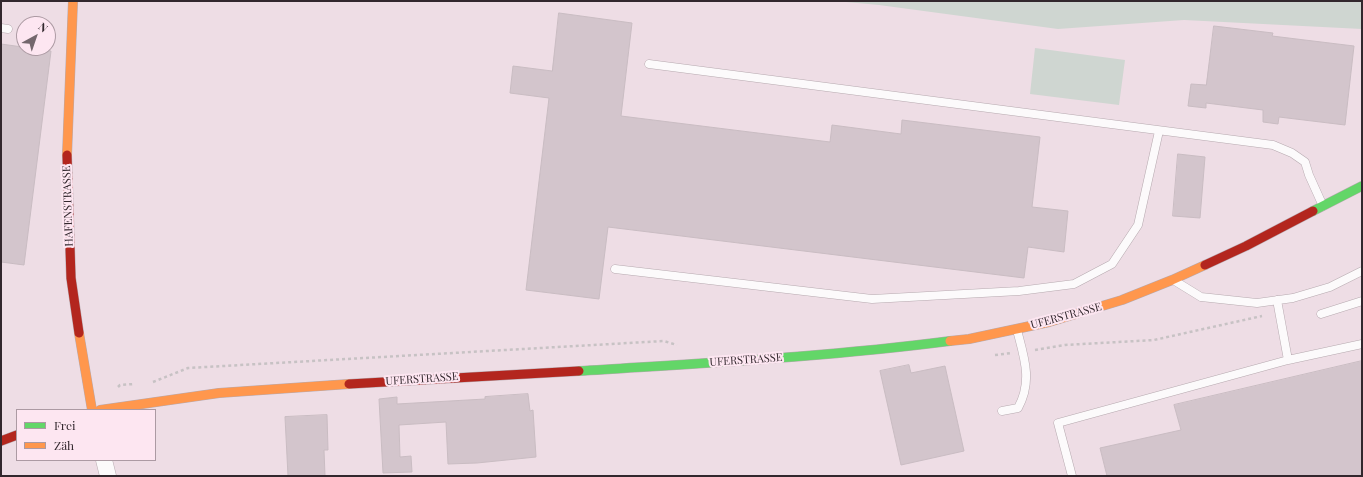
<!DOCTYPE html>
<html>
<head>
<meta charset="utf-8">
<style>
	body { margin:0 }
	#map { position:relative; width:1363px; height:477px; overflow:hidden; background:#eedde5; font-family:"Playfair Display",serif }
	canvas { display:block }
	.frame { position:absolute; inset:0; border:2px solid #32272d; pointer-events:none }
	.legend { position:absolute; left:16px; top:409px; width:140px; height:52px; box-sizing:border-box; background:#fde6f1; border:1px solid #ac9aa3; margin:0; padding:5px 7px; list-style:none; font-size:12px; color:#32272d }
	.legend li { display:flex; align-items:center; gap:8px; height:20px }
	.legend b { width:20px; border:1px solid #ac9aa3 }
	.north { position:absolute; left:16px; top:16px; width:40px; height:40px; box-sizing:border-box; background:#fde6f1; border:1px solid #ac9aa3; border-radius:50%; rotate:40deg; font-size:11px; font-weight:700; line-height:16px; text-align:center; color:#32272d }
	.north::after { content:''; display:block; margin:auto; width:14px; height:18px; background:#74676d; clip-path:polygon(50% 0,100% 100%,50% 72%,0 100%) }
</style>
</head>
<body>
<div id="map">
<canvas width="1363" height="477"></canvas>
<div class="frame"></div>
<ul class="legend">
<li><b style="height:5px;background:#63d668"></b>Frei</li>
<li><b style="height:5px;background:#ff974d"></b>Zäh</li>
</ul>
<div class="north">N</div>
</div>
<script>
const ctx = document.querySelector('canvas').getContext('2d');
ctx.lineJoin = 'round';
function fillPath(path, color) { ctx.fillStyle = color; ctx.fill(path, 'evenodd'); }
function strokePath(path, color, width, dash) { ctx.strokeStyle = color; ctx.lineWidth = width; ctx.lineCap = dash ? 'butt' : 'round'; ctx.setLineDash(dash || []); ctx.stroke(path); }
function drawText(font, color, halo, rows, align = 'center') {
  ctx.font = font + ' "Playfair Display",serif'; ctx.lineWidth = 4; ctx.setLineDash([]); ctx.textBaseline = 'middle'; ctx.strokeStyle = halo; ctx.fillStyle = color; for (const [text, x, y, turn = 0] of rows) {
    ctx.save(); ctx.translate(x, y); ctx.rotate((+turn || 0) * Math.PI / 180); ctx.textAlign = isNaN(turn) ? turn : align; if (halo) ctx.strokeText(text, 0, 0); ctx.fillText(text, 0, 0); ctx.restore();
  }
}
fillPath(new Path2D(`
	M 835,1 L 1362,1 L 1362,29 L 1184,20 L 1058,29 L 879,5 Z
	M 1035,48 L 1125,60 L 1119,105 L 1030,94 Z`), '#cfd6d1');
const building = new Path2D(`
	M 559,13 L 632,23 L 621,116 L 830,142 L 832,125 L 901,134 L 902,120 L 1040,137 L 1032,207 L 1068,211 L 1064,252 L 1028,247 L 1024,278 L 608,227 L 599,299 L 526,290 L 549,98 L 510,93 L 513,66 L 552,71 Z
	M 1214,26 L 1273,33 L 1272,36 L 1354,46 L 1345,125 L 1279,117 L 1278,124 L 1263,122 L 1263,110 L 1206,103 L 1206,108 L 1188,106 L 1191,84 L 1206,85 Z
	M 1,44 L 51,51 L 24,265 L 1,262 Z
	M 1178,154 L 1205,157 L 1200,218 L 1173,216 Z
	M 1362,361 L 1362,476 L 1107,476 L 1100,448 L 1181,430 L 1174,405 Z
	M 909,365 L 911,373 L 945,366 L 964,451 L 901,465 L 880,371 Z
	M 528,394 L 530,411 L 533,410 L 536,457 L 477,463 L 448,464 L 446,422 L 399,425 L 400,457 L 411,456 L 412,472 L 383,473 L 379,399 L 397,397 L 397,404 L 485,399 L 485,397 Z
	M 327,415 L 328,450 L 324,450 L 325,476 L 288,476 L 285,417 Z`);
fillPath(building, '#d3c5cc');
strokePath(building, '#c9bcc2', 1);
const lane = new Path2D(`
	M 1,28 L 8,29
	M 649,64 L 1273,145 L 1292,153 L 1305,162 L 1309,175 L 1323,206
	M 615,269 L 872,299 L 1019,291 L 1074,284 L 1112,264 L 1138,225 L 1159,131
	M 1175,281 L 1201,297 L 1257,303 L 1293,298 L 1330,287 L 1362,271
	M 1277,300 L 1288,360 L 1362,344
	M 1321,314 L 1362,301
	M 1002,411 L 1018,408 C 1033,381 1024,357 1017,330
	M 1072,476 L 1058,423 L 1288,360`);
const street = new Path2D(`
	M 104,460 L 108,476`);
const fast = new Path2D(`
	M 1313,211 L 1362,186
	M 579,371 C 703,363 826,357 950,341`);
const slow = new Path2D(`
	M 67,155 L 73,1
	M 79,333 L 92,410
	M 950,341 L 969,339 L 1049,322 L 1122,300 L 1172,280 L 1205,265
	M 100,410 L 219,393 L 349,384`);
const jam = new Path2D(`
	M 67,155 L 71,278 L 79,333
	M 1205,265 L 1246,246 L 1313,211
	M 349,384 L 579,371
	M 1,441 L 17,435`);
strokePath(lane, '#b6a9af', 9);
strokePath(street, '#b6a9af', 17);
strokePath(fast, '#b6a9af', 10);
strokePath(slow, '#b6a9af', 10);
strokePath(jam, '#b6a9af', 10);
strokePath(new Path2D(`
	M 1035,350 L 1065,345 L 1154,340 L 1262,316
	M 995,355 L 1012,353
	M 153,382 L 188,368 L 664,341 L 677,345
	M 118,387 L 120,385 L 134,384`), '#c7c2c4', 2.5, [3, 3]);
strokePath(lane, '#fcfafb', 8);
strokePath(street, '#fcfafb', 16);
strokePath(fast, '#63d668', 9);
strokePath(slow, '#ff974d', 9);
strokePath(jam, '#b3261e', 9);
drawText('11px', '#32272d', '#fde6f1', [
	["HAFENSTRASSE",68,206,-92],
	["UFERSTRASSE",1066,316,-15],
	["UFERSTRASSE",746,360,-4],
	["UFERSTRASSE",422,379,-4]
]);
</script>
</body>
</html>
